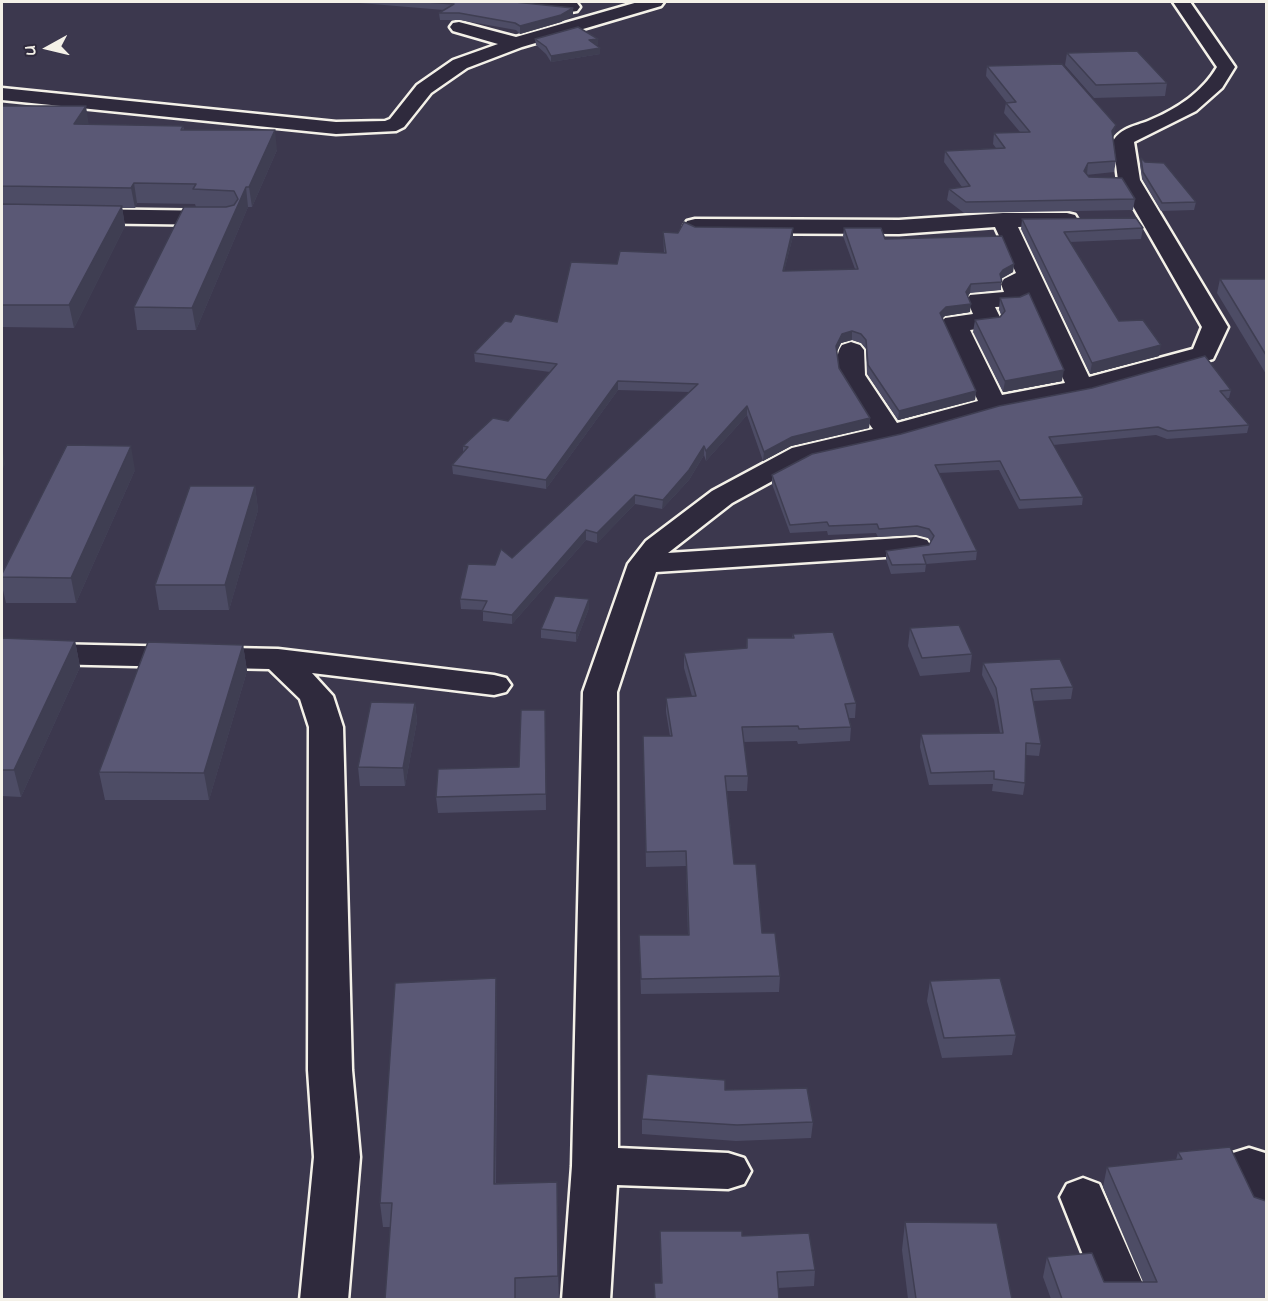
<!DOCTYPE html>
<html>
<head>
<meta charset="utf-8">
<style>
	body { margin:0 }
	#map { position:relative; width:1268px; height:1301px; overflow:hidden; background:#3c384e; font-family:"Architects Daughter",sans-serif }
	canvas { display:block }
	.frame { position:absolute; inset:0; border:3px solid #f4f1e8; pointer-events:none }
	.north { position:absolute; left:18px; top:18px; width:60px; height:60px; -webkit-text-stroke:4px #2f2a3d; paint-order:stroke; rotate:262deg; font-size:16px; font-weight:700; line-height:24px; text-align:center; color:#f4f1e8 }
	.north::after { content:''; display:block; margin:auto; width:21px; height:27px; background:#f4f1e8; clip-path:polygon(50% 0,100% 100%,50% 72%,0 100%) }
</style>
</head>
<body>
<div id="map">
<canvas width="1268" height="1301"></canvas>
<div class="frame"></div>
<div class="north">U</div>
</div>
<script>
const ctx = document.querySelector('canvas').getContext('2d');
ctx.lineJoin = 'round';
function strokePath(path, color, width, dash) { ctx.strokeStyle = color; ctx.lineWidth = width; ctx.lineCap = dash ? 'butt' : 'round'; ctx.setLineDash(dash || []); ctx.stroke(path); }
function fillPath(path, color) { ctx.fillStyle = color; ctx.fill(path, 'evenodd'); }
const minor = new Path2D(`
	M 510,2 L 568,2 L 577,3 L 580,7 L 577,11 L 571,12 L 519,7 L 513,6 Z
	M 638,2 L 664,2 L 661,6 L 522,47 L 467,68 L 431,93 L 404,127 L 396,131 L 336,134 L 2,100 L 2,88 L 336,122 L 385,121 L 390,119 L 417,85 L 453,60 L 498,44 L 453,31 L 450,27 L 453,23 L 459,22 L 516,37 Z
	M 1173,2 L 1190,2 L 1235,67 L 1222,88 L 1196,111 L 1134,142 L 1140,180 L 1228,327 L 1213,359 L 1090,394 L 997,412 L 900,440 L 811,460 L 732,503 L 668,553 L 916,537 L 927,540 L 931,546 L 927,552 L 916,555 L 656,572 L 617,692 L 618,1148 L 728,1153 L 744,1158 L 751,1171 L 744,1184 L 728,1189 L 617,1185 L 610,1300 L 562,1300 L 572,1166 L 583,692 L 628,564 L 646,541 L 712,491 L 792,448 L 873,429 C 860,409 825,368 842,345 L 851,342 L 860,345 L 864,350 L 865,375 L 897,423 L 978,401 L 941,323 L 945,318 L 973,314 L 967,300 L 970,295 L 1004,292 L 1001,284 L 1004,279 L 1016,273 L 995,227 L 899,234 L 695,233 L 687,231 L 684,226 L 687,221 L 695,219 L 899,220 L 1003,213 L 1067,213 L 1075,215 L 1078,220 L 1075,225 L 1018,227 L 1089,377 L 1193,349 L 1202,327 L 1118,180 L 1113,141 C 1121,128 1135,126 1148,121 C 1175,110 1202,93 1217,67 ZM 1029,301 L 1065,383 L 1002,395 L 970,330 L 998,326 L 1002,321 L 995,307 L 1018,306 Z
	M 2,208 L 222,211 L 230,213 L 233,218 L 230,223 L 222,225 L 2,222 Z
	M 2,643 L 278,649 L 494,675 L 506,678 L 511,685 L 506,692 L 494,695 L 312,673 L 333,696 L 343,727 L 352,1070 L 360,1157 L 348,1300 L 300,1300 L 314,1157 L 308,1070 L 309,727 L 300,699 L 269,669 L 2,663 Z
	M 1249,1148 L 1265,1153 L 1266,1156 L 1266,1221 L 1250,1216 L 1226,1166 L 1233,1153 Z
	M 1083,1178 L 1099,1184 L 1150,1300 L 1101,1300 L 1060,1197 L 1067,1184 Z`);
strokePath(minor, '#f4f1e8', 5);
fillPath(minor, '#2f2a3d');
fillPath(new Path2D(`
	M 360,2 L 515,2 L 573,8 L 573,15 L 561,22 L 520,34 L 516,30 L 460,20 L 440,20 L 439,13 L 444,10 L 360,3 Z
	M 535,39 L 598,39 L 598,45 L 596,45 L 600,48 L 600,54 L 551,62 L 546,54 L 536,45 Z
	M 1067,53 L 1167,83 L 1165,96 L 1094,98 L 1065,65 Z
	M 987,66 L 1114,135 L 1113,137 L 1116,161 L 1114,172 L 1086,175 L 1089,177 L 1135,199 L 1133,210 L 964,213 L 947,200 L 949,189 L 962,187 L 944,162 L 945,151 L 996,148 L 993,144 L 994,133 L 1020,132 L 1004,113 L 1006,103 L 1007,103 L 986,76 Z
	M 2,106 L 89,124 L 183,126 L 184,130 L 277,150 L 252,207 L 248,207 L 196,330 L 137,330 L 134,307 L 196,207 L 195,204 L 137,203 L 135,208 L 122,208 L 125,226 L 74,328 L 2,327 Z
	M 1141,158 L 1145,162 L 1196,202 L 1194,210 L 1161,211 L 1142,179 L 1140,164 Z
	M 1022,219 L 1143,228 L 1141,239 L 1070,242 L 1119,321 L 1159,356 L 1090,374 L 1021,229 Z
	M 695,227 L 793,236 L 784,271 L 855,269 L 843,236 L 844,228 L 885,239 L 1014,264 L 1013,272 L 1001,279 L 1001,290 L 970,293 L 968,296 L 970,312 L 945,316 L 942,318 L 976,391 L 975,400 L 898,420 L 867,374 L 866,349 L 861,343 L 852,340 L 841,343 L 837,351 L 839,368 L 870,418 L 869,428 L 791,446 L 763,461 L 747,415 L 706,461 L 704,455 L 689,480 L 662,509 L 635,504 L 597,543 L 586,540 L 512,624 L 483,621 L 483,610 L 461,609 L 460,599 L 495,565 L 512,558 L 689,392 L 618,390 L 546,489 L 453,474 L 452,465 L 463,453 L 463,446 L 508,421 L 550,372 L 475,362 L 474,353 L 511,322 L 557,322 L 617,264 L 664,253 L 663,232 L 678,233 Z
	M 1220,279 L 1266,279 L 1266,374 L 1217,293 Z
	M 1000,298 L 1062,381 L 1003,392 L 973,332 L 975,320 L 1000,317 L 1001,315 L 999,309 Z
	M 1231,390 L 1229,398 L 1227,398 L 1249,425 L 1247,433 L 1167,439 L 1156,435 L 1053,445 L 1083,497 L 1082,505 L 1019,509 L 999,470 L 939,473 L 977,551 L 976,560 L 926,564 L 925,572 L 891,574 L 886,559 L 886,551 L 929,545 L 931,542 L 928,538 L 916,535 L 878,537 L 876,533 L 828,535 L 827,531 L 790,533 L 772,484 L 772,475 L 901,434 L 999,406 Z
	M 135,470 L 76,603 L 6,603 L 2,586 L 2,574 Z
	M 255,486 L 258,510 L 229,610 L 159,610 L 155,585 Z
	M 589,608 L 576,642 L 541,638 L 541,629 Z
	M 910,628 L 972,654 L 970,672 L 920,676 L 908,646 Z
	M 793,634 L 856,703 L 855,718 L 849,718 L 851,727 L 850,741 L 798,744 L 797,741 L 743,742 L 748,776 L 747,791 L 727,791 L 734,864 L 780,976 L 779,992 L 641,994 L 639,935 L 688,935 L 686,866 L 646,867 L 643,736 L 670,736 L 666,712 L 666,698 L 692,696 L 684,668 L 684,653 L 746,648 L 747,638 L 792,638 Z
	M 2,638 L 75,641 L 80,667 L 21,797 L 2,796 Z
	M 243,645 L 247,671 L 209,800 L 105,800 L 99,772 Z
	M 983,663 L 1073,687 L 1071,699 L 1033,701 L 1041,744 L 1039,756 L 1026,755 L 1025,783 L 1023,795 L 992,791 L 993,784 L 929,785 L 920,747 L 921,734 L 1000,733 L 994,700 L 982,675 Z
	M 415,703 L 417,721 L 405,786 L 360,786 L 358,767 Z
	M 545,710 L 546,810 L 438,813 L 436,797 L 519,767 Z
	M 930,981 L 1016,1035 L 1012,1055 L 942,1058 L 927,1001 Z
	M 497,1002 L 496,1183 L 557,1182 L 559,1299 L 385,1299 L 390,1227 L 383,1227 L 380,1203 Z
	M 725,1090 L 813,1122 L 811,1138 L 736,1141 L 642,1134 L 642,1119 Z
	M 1178,1152 L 1266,1299 L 1051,1299 L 1043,1277 L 1047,1257 L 1104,1282 L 1143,1282 L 1103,1187 L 1107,1167 L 1176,1160 Z
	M 905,1222 L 1012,1299 L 908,1299 L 902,1250 Z
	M 660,1231 L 742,1236 L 815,1270 L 814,1286 L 778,1288 L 779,1299 L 654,1299 L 654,1283 L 661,1283 Z`), '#4d4c65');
fillPath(new Path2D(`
	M 573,8 L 573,15 L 561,22 L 520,34 L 520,26 Z
	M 598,39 L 598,45 L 589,46 L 589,40 Z
	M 600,48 L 600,54 L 551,62 L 551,56 Z
	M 86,106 L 89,126 L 74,124 Z
	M 1116,125 L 1114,135 L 1111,141 L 1112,131 Z
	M 275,130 L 277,150 L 252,207 L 249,187 Z
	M 1088,163 L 1087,174 L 1082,182 L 1084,171 Z
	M 134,183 L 137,203 L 135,208 L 131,188 Z
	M 246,187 L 248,207 L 196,330 L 192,308 Z
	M 122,206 L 125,226 L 74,328 L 69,305 Z
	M 793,228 L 793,236 L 782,279 L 783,271 Z
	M 1014,264 L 1013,272 L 1002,278 L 999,283 L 1000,274 L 1003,270 Z
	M 971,284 L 970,293 L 965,301 L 966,292 Z
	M 971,304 L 970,312 L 945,316 L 939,322 L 940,313 L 946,307 Z
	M 852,331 L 852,340 L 841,343 L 836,354 L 836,346 L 842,334 Z
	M 1161,345 L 1159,356 L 1090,374 L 1092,363 Z
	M 1064,370 L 1062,381 L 1003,392 L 1005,381 Z
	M 618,381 L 618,390 L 546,489 L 546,480 Z
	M 976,391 L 975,400 L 898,420 L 899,411 Z
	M 747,406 L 747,415 L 706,461 L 706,451 Z
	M 870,418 L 869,428 L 791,446 L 763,461 L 764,452 L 792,437 Z
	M 131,446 L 135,470 L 76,603 L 71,578 Z
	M 704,446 L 704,455 L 689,480 L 662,509 L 663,500 Z
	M 2,447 L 5,464 L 2,471 Z
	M 255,486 L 258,510 L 229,610 L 225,585 Z
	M 635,495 L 635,504 L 597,543 L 597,533 Z
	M 586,530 L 586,540 L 512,624 L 512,615 Z
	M 589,599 L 589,608 L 576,642 L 576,633 Z
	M 75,641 L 80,667 L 21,797 L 14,770 Z
	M 243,645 L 247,671 L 209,800 L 204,773 Z
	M 415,703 L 417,721 L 405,786 L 403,768 Z
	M 496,978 L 497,1002 L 495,1208 L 494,1184 Z
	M 557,1182 L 558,1206 L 559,1299 L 558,1276 Z`), '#3f3e52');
const building = new Path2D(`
	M 427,2 L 515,2 L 573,8 L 561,15 L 520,26 L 515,23 L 459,13 L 439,13 L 454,4 Z
	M 578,27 L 598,39 L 589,40 L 600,48 L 551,56 L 546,47 L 535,39 Z
	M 1137,51 L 1167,83 L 1096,85 L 1067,53 Z
	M 1062,64 L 1116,125 L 1112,131 L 1116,161 L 1088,163 L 1084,171 L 1089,177 L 1122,178 L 1135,199 L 966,202 L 949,189 L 970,186 L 945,151 L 1005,148 L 994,133 L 1030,132 L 1006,103 L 1016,102 L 987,66 Z
	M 2,106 L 86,106 L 74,124 L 183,126 L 181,130 L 275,130 L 249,187 L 246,187 L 192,308 L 134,307 L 184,207 L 226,207 L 234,205 L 238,199 L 234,191 L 193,189 L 196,184 L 134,183 L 131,188 L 2,186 Z
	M 1141,158 L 1145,162 L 1164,163 L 1196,202 L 1162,203 L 1143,172 Z
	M 2,204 L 122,206 L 69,305 L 2,305 Z
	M 1136,218 L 1143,228 L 1064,232 L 1119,321 L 1143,320 L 1161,345 L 1092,363 L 1022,219 Z
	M 684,222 L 695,227 L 793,228 L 783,271 L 858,269 L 844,228 L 881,228 L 885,239 L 1002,236 L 1014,264 L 1003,270 L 1000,274 L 1002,282 L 971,284 L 966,292 L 971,304 L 946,307 L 940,313 L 976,391 L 899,411 L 868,365 L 866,340 L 861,334 L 852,331 L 842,334 L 836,346 L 839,368 L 870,418 L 792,437 L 764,452 L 747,406 L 706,451 L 704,446 L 689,470 L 663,500 L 635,495 L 597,533 L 586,530 L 512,615 L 482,611 L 487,601 L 460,599 L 468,564 L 495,565 L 501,549 L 512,558 L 698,384 L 618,381 L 546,480 L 452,465 L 468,447 L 463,446 L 493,418 L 508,421 L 557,364 L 474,353 L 505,321 L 511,322 L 515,314 L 557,322 L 571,262 L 617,264 L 620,251 L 666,253 L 663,232 L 678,233 Z
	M 1220,279 L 1266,279 L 1266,355 Z
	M 1029,293 L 1064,370 L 1005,381 L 975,320 L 1000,317 L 1005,311 L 1000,298 L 1020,297 Z
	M 1205,356 L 1231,390 L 1220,391 L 1249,425 L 1168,431 L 1158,427 L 1049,437 L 1083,497 L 1020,500 L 1000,461 L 935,465 L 977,551 L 923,555 L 926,564 L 892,565 L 886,551 L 929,545 L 934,536 L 929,529 L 917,526 L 879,529 L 877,524 L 829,526 L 827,522 L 790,525 L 772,475 L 812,454 L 901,434 L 999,406 L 1092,388 Z
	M 67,445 L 131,446 L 71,578 L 2,577 L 2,574 Z
	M 190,486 L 255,486 L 225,585 L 155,585 Z
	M 555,596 L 589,599 L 576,633 L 541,629 Z
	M 959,625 L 972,654 L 922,658 L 910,628 Z
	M 833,632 L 856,703 L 845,704 L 851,727 L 799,729 L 798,726 L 742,727 L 748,776 L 725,776 L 734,864 L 756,864 L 762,933 L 775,933 L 780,976 L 641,979 L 639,935 L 689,935 L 686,851 L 646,852 L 643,736 L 672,736 L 666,698 L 696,696 L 684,653 L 747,648 L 747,638 L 794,638 L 793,634 Z
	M 2,638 L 75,641 L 14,770 L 2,770 Z
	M 148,642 L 243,645 L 204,773 L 99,772 Z
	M 1060,659 L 1073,687 L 1031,689 L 1041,744 L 1026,743 L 1025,783 L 994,779 L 994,771 L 931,773 L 921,734 L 1003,733 L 996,688 L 983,663 Z
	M 371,702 L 415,703 L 403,768 L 358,767 Z
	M 521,710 L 545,710 L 546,794 L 436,797 L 438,769 L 519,767 Z
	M 496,978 L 494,1184 L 557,1182 L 558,1276 L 515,1278 L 515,1299 L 385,1299 L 392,1203 L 380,1203 L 395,983 Z
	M 1000,978 L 1016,1035 L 944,1038 L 930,981 Z
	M 647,1074 L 725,1080 L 725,1090 L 807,1088 L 813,1122 L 737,1125 L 642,1119 Z
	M 1230,1147 L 1254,1197 L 1266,1201 L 1266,1299 L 1062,1299 L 1047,1257 L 1092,1253 L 1104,1282 L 1157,1282 L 1107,1167 L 1182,1159 L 1178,1152 Z
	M 905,1222 L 997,1223 L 1012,1299 L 916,1299 Z
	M 660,1231 L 742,1231 L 742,1236 L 809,1233 L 815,1270 L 777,1272 L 779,1299 L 655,1299 L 654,1283 L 662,1283 Z`);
fillPath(building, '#5a5875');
strokePath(building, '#3f3e52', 1.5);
</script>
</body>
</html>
